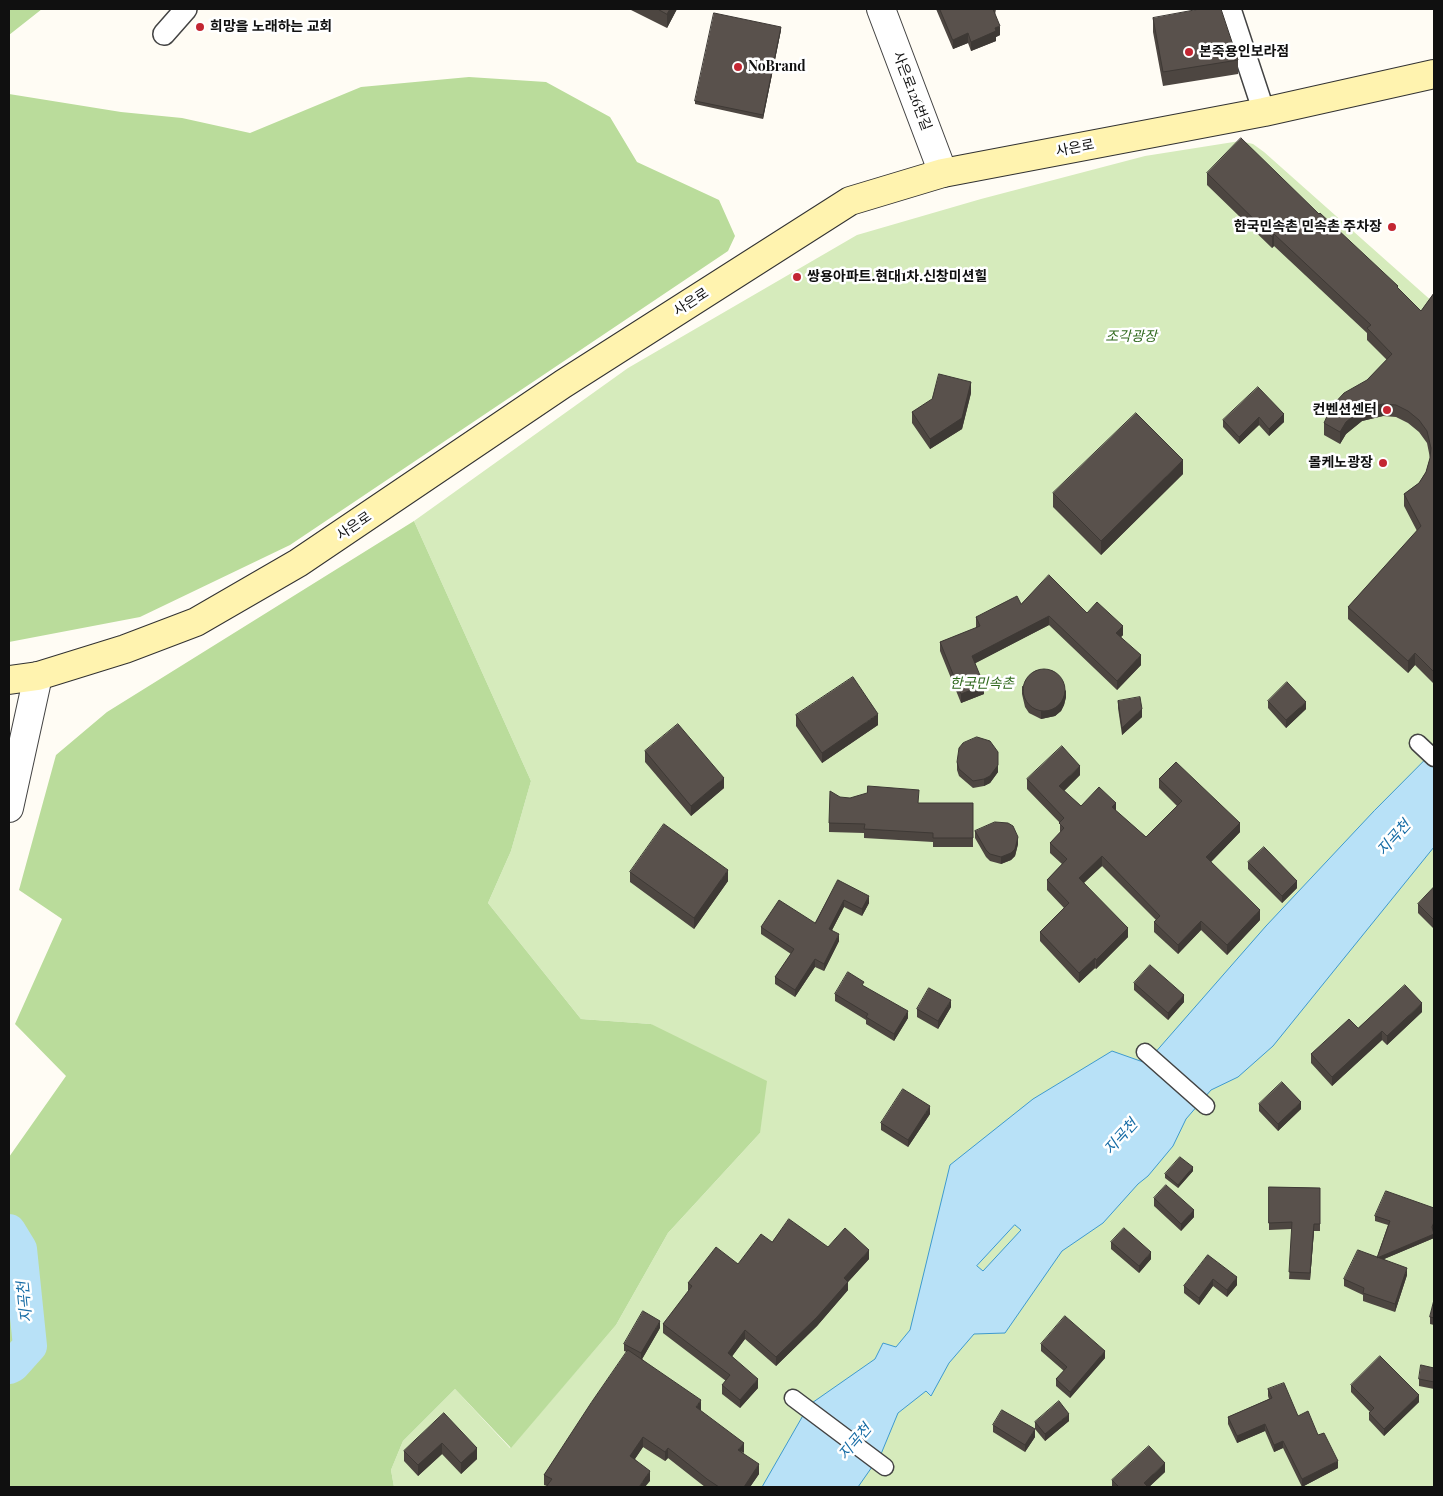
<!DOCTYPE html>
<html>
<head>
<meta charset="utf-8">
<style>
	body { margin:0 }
	#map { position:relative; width:1443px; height:1496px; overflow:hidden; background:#fffcf4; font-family:"Playfair Display",serif }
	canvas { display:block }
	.frame { position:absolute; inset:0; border:10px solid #101010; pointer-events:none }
</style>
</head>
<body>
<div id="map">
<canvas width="1443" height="1496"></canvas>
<div class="frame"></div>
</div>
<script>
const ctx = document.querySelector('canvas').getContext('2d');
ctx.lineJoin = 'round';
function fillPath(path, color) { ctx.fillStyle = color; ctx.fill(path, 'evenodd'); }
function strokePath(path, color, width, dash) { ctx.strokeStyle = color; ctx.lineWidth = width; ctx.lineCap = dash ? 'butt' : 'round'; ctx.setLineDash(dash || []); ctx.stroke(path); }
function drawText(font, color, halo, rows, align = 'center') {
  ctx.font = font + ' "Playfair Display","Noto Sans KR",serif'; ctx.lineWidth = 5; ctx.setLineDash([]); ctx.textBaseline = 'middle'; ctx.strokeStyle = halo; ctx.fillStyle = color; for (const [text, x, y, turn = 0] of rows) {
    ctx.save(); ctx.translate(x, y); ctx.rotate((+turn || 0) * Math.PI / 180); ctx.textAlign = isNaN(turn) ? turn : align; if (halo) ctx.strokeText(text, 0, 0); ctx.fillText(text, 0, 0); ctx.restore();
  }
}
fillPath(new Path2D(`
	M 1240,141 L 1253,144 L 1264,152 L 1434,303 L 1434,1487 L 394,1487 L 391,1470 L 403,1441 L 455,1389 L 510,1448 L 616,1325 L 668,1233 L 760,1133 L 651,1024 L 581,1019 L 488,903 L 511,851 L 531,781 L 414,521 L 628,368 L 857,235 L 981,199 L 1145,156 Z`), '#d6ebbc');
fillPath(new Path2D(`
	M 9,9 L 42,9 L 9,35 Z
	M 469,77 L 546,82 L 610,117 L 637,162 L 719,200 L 735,236 L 728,251 L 290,545 L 140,617 L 9,642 L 9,94 L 121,112 L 182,118 L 250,133 L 361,87 Z
	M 414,521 L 531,781 L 511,851 L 488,903 L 581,1019 L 651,1024 L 767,1081 L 760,1133 L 668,1233 L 616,1325 L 511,1448 L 455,1389 L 403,1441 L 391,1470 L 394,1487 L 9,1487 L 9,1157 L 66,1076 L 15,1024 L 62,919 L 19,890 L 56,755 L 107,712 Z`), '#badc9b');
const water = new Path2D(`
	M 1434,751 L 1434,847 L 1273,1046 L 1238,1077 L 1211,1090 L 1186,1119 L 1173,1146 L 1148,1176 L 1138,1184 L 1103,1223 L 1062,1251 L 1005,1333 L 974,1334 L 949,1363 L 931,1396 L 926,1391 L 898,1413 L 881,1454 L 858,1487 L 762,1487 L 809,1405 L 875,1359 L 883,1343 L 896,1347 L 910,1330 L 950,1165 L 1033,1099 L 1112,1051 L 1146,1063 L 1266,926 L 1374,811 ZM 1015,1225 L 1021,1230 L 983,1271 L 977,1266 Z`);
fillPath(water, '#b8e1f7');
strokePath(water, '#3e9acf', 1);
strokePath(new Path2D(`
	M 9,1231 L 20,1249 L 30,1346 L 13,1365 L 9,1367`), '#b8e1f7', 34);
const pedestrian = new Path2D(`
	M 1418,743 L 1434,758
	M 1145,1052 L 1206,1106
	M 793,1398 L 885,1467`);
const minor = new Path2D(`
	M 1230,9 L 1264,112
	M 164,34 L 186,9`);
const tertiary = new Path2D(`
	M 881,9 L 943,173
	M 9,808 L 38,676`);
const secondary = new Path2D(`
	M 9,680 L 38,676 L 125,649 L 196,622 L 298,563 L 563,384 L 850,201 L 943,173 L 1264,112 L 1434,74`);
strokePath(pedestrian, '#434343', 19);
strokePath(minor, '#434343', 24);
strokePath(tertiary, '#434343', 30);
strokePath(secondary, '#323232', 30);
strokePath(pedestrian, '#fff', 16);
strokePath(minor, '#fff', 21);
strokePath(tertiary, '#fff', 28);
strokePath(secondary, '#fff3af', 28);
fillPath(new Path2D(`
	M 629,9 L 677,9 L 667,28 Z
	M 936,9 L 996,9 L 995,15 L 1000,35 L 996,37 L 996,41 L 971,51 L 968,43 L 953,49 Z
	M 1153,18 L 1238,60 L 1238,74 L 1163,86 L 1153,32 Z
	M 781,30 L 763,119 L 695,104 L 695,101 Z
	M 1207,173 L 1319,214 L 1421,311 L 1434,293 L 1434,684 L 1415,665 L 1408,673 L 1348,619 L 1348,607 L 1417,531 L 1404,506 L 1404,494 L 1419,483 L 1426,472 L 1430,458 L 1427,443 L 1419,432 L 1408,423 L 1396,417 L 1383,416 L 1362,421 L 1346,434 L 1340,444 L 1324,435 L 1324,423 L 1387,360 L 1367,340 L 1367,333 L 1274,246 L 1272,248 L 1207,185 Z
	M 971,393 L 962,429 L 930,449 L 912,423 L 912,412 Z
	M 1284,414 L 1284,422 L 1269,436 L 1259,425 L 1239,444 L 1223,427 L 1223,420 Z
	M 1183,474 L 1101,555 L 1053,507 L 1053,493 Z
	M 1021,604 L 1087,613 L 1123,635 L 1121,637 L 1141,665 L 1117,690 L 1049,625 L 975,663 L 984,694 L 961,703 L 940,651 L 940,642 L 976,628 L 976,617 Z
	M 1022,686 L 1066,697 L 1064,705 L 1061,711 L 1055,716 L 1041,719 L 1029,713 L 1025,707 L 1022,694 Z
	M 1118,701 L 1142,717 L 1122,735 L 1118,708 Z
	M 1268,701 L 1306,709 L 1286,728 L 1268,708 Z
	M 796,715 L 878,725 L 822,763 L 796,726 Z
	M 645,751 L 724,788 L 691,816 L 645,762 Z
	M 957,762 L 998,772 L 990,783 L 984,786 L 973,788 L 959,776 L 957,770 Z
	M 1080,775 L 1064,791 L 1081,806 L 1116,811 L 1146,837 L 1177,806 L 1159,788 L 1159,779 L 1240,832 L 1211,862 L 1260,920 L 1227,955 L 1201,930 L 1178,954 L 1154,932 L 1154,922 L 1156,920 L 1102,866 L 1084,883 L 1128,937 L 1096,969 L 1095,968 L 1079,983 L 1040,941 L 1040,932 L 1064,908 L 1047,890 L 1047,880 L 1062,864 L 1050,853 L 1050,843 L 1060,833 L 1060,823 L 1027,789 L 1027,779 Z
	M 918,803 L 973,803 L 973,847 L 933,847 L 933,842 L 864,838 L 864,833 L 829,832 L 829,823 Z
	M 975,831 L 1018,844 L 1015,856 L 1011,860 L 1001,864 L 990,861 L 986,857 L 975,838 Z
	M 1248,862 L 1297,888 L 1282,903 L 1248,869 Z
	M 630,872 L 728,881 L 694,929 L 630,882 Z
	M 838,880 L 869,903 L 862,916 L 844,907 L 832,930 L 839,941 L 824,971 L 815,967 L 795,997 L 775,984 L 775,977 L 791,954 L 761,934 L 761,927 L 815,923 Z
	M 1434,887 L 1434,929 L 1418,913 L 1418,904 Z
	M 1134,983 L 1184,1002 L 1168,1020 L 1134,990 Z
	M 864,986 L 908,1018 L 894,1041 L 866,1024 L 866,1020 L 835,1001 L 835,994 Z
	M 951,1007 L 938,1029 L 917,1017 L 917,1009 Z
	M 1422,1012 L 1387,1045 L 1382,1040 L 1332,1086 L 1311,1063 L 1311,1054 L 1358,1028 Z
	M 1259,1104 L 1301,1109 L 1278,1131 L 1259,1111 Z
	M 930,1114 L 908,1147 L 881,1130 L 881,1123 Z
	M 1193,1171 L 1178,1188 L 1165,1178 L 1165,1174 Z
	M 1269,1187 L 1320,1188 L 1320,1231 L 1314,1231 L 1310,1280 L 1289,1279 L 1292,1229 L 1269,1230 Z
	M 1154,1198 L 1194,1217 L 1181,1231 L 1154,1206 Z
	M 1434,1208 L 1434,1227 L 1433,1230 L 1434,1233 L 1434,1238 L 1384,1259 L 1407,1275 L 1395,1312 L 1363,1301 L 1363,1295 L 1344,1286 L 1344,1279 L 1377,1257 L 1388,1225 L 1375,1221 L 1375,1216 Z
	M 772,1242 L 828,1247 L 869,1259 L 848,1282 L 848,1290 L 817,1326 L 776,1366 L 745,1339 L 732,1356 L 758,1388 L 740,1408 L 722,1394 L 722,1385 L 726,1381 L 663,1333 L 663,1324 L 688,1292 L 688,1283 L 738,1264 Z
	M 1111,1242 L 1151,1259 L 1139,1273 L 1111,1249 Z
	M 1208,1255 L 1237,1285 L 1227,1297 L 1213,1286 L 1199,1305 L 1184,1293 L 1184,1286 Z
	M 1434,1300 L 1434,1325 L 1430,1324 L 1430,1317 Z
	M 660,1328 L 642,1359 L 701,1410 L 701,1411 L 743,1453 L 759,1474 L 750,1487 L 705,1487 L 668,1458 L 665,1461 L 643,1447 L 635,1459 L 650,1481 L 547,1486 L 544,1485 L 544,1475 L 627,1352 L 624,1351 L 624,1344 Z
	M 1041,1344 L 1105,1358 L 1070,1398 L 1056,1386 L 1056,1379 L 1064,1371 L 1041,1351 Z
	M 1434,1368 L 1434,1389 L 1419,1386 L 1419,1379 Z
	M 1351,1385 L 1419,1402 L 1384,1436 L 1369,1420 L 1369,1413 L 1370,1412 L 1351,1392 Z
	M 1268,1389 L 1318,1435 L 1338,1468 L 1302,1487 L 1283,1448 L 1274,1452 L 1265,1431 L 1237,1443 L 1228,1424 L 1228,1417 L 1269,1399 L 1268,1396 Z
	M 444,1413 L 477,1459 L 461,1474 L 442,1454 L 418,1476 L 404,1461 L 404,1451 Z
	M 1069,1421 L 1045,1441 L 1035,1429 L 1035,1422 Z
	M 993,1425 L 1035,1437 L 1025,1452 L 993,1432 Z
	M 1165,1472 L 1149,1487 L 1112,1487 L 1112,1480 Z`), '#4d4641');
fillPath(new Path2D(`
	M 670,9 L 677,9 L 667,28 L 667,14 Z
	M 1000,26 L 1000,35 L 996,37 L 996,41 L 971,51 L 971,42 L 995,28 Z
	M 781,27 L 781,30 L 763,119 L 763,115 Z
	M 968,33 L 968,43 L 953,49 L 953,40 Z
	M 1274,234 L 1274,246 L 1272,248 L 1272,237 Z
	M 971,382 L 971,393 L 962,429 L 930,449 L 930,439 Z
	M 1383,404 L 1383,416 L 1362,421 L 1346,434 L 1340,444 L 1340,432 L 1346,422 L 1362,409 Z
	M 1284,414 L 1284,422 L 1269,436 L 1269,429 Z
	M 1259,417 L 1259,425 L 1239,444 L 1239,437 Z
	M 1183,460 L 1183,474 L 1101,555 L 1101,541 Z
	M 1049,616 L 1049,625 L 972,665 L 972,656 Z
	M 1123,626 L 1123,635 L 1116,642 L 1116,633 Z
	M 1415,653 L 1415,665 L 1408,673 L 1408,661 Z
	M 1141,655 L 1141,665 L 1117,690 L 1117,681 Z
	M 984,685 L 984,694 L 961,703 L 961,694 Z
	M 1066,690 L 1066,697 L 1064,705 L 1061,711 L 1055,716 L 1041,719 L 1041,711 Z
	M 1306,702 L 1306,709 L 1286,728 L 1286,720 Z
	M 1142,709 L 1142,717 L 1122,735 L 1122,728 Z
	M 878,714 L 878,725 L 822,763 L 822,753 Z
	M 998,765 L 998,772 L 990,783 L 984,786 L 984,779 Z
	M 1080,766 L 1080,775 L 1059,796 L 1059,786 Z
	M 724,778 L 724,788 L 691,816 L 691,806 Z
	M 1116,803 L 1116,813 L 1112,807 Z
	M 1240,823 L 1240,832 L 1206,867 L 1206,857 Z
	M 1018,837 L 1018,844 L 1015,856 L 1011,860 L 1001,864 L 1001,857 Z
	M 1102,856 L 1102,866 L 1079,887 L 1079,878 Z
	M 728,870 L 728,881 L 694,929 L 694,918 Z
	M 1297,881 L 1297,888 L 1282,903 L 1282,896 Z
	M 869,896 L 869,903 L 862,916 L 862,909 Z
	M 844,900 L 844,907 L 829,936 L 829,929 Z
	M 1260,910 L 1260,920 L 1227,955 L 1227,945 Z
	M 1201,921 L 1201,930 L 1178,954 L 1178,945 Z
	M 1128,928 L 1128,937 L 1096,969 L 1096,960 Z
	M 839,934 L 839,941 L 824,971 L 824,964 Z
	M 1095,958 L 1095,968 L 1079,983 L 1079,973 Z
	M 815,959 L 815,967 L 795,997 L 795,990 Z
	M 1184,995 L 1184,1002 L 1168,1020 L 1168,1013 Z
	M 951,1000 L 951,1007 L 938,1029 L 938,1021 Z
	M 1422,1003 L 1422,1012 L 1387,1045 L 1387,1036 Z
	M 908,1011 L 908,1018 L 894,1041 L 894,1034 Z
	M 1382,1031 L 1382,1040 L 1332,1086 L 1332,1077 Z
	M 1301,1102 L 1301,1109 L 1278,1131 L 1278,1124 Z
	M 930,1106 L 930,1114 L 908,1147 L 908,1140 Z
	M 1193,1167 L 1193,1171 L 1178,1188 L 1178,1185 Z
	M 1194,1210 L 1194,1217 L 1181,1231 L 1181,1224 Z
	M 1314,1224 L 1314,1231 L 1310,1280 L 1310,1273 Z
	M 1434,1234 L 1434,1238 L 1377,1262 L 1377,1258 Z
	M 869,1250 L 869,1259 L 848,1282 L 848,1290 L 817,1326 L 776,1366 L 776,1357 L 844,1278 Z
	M 1151,1252 L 1151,1259 L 1139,1273 L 1139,1266 Z
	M 1407,1268 L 1407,1275 L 1395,1312 L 1395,1304 Z
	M 1237,1277 L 1237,1285 L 1227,1297 L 1227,1290 Z
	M 1213,1279 L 1213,1286 L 1199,1305 L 1199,1298 Z
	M 660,1321 L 660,1328 L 641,1361 L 641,1353 Z
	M 745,1330 L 745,1339 L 728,1362 L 728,1353 Z
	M 1105,1351 L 1105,1358 L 1070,1398 L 1070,1392 Z
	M 758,1379 L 758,1388 L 740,1408 L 740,1400 Z
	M 1419,1395 L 1419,1402 L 1384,1436 L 1384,1429 Z
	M 701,1400 L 701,1410 L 696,1417 L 696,1407 Z
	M 1069,1414 L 1069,1421 L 1045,1441 L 1045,1434 Z
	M 1265,1424 L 1265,1431 L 1237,1443 L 1237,1436 Z
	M 1035,1429 L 1035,1437 L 1025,1452 L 1025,1445 Z
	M 643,1437 L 643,1447 L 630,1466 L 630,1456 Z
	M 1283,1441 L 1283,1448 L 1274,1452 L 1274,1445 Z
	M 442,1443 L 442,1454 L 418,1476 L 418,1465 Z
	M 744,1443 L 744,1453 L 738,1450 Z
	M 477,1448 L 477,1459 L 461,1474 L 461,1463 Z
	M 668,1448 L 668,1458 L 665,1461 L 665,1452 Z
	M 1338,1461 L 1338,1468 L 1302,1487 L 1302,1479 Z
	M 1165,1463 L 1165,1472 L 1149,1487 L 1144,1487 L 1144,1483 Z
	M 759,1464 L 759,1474 L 750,1487 L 744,1487 Z
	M 650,1471 L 650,1481 L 645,1487 L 639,1487 Z`), '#3e3935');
const building = new Path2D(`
	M 658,9 L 670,9 L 667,14 Z
	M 940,9 L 993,9 L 1000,26 L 995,28 L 996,31 L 971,42 L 968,33 L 953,40 Z
	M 1200,9 L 1221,9 L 1238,60 L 1163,72 L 1153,18 Z
	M 714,13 L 781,27 L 763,115 L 695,101 Z
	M 1241,138 L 1319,214 L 1320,213 L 1398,286 L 1397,287 L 1421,311 L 1434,293 L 1434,672 L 1415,653 L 1408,661 L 1348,607 L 1421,526 L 1404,494 L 1419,483 L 1426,472 L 1430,458 L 1431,448 L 1427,431 L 1419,420 L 1408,411 L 1396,405 L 1383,404 L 1362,409 L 1346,422 L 1340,432 L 1324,423 L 1331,407 L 1344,393 L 1367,380 L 1392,354 L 1367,328 L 1371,325 L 1274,234 L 1272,237 L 1207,173 Z
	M 939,374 L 971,382 L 962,418 L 930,439 L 912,412 L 932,399 Z
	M 1258,387 L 1284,414 L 1269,429 L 1259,417 L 1239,437 L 1223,420 Z
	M 1136,413 L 1183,460 L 1101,541 L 1053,493 Z
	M 1049,575 L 1087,613 L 1097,602 L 1123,626 L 1116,633 L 1141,655 L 1117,681 L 1049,616 L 972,656 L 984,685 L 961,694 L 940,642 L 980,626 L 976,617 L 1017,596 L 1021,604 Z
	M1023 690a21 21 0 1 1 42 0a21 21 0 1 1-42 0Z
	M 853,677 L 878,714 L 822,753 L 796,715 Z
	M 1287,682 L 1306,702 L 1286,720 L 1268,701 Z
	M 1140,697 L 1142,709 L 1122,728 L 1118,701 Z
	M 678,724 L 724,778 L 691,806 L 645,751 Z
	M 977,737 L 990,741 L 998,752 L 998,765 L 990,776 L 984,779 L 973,781 L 959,769 L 957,762 L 959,748 L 963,743 Z
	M 1062,746 L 1080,766 L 1059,786 L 1081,806 L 1099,787 L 1116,803 L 1112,807 L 1146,837 L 1182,801 L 1159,779 L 1176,762 L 1240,823 L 1206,857 L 1260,910 L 1227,945 L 1201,921 L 1178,945 L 1154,922 L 1160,916 L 1102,856 L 1079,878 L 1128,928 L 1096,960 L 1095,958 L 1079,973 L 1040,932 L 1069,903 L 1047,880 L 1067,859 L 1050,843 L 1064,828 L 1059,823 L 1064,818 L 1027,779 Z
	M 868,786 L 919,790 L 918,803 L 973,803 L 973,838 L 933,838 L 933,833 L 864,829 L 865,824 L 829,823 L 830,791 L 840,797 L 850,798 L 867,793 Z
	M 995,822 L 1008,823 L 1013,826 L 1018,837 L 1015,849 L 1011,853 L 1001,857 L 990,854 L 986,850 L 975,831 Z
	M 664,824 L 728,870 L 694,918 L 630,872 Z
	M 1264,847 L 1297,881 L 1282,896 L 1248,862 Z
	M 838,880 L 869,896 L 862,909 L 844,900 L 829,929 L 839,934 L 824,964 L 815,959 L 795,990 L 775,977 L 794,949 L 761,927 L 779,900 L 815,923 Z
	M 1434,887 L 1434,920 L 1418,904 Z
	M 1150,965 L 1184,995 L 1168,1013 L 1134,983 Z
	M 848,972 L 864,982 L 862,985 L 908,1011 L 894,1034 L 866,1017 L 868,1014 L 835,994 Z
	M 1405,985 L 1422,1003 L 1387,1036 L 1382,1031 L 1332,1077 L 1311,1054 L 1349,1019 L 1358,1028 Z
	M 929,988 L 951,1000 L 938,1021 L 917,1009 Z
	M 1282,1082 L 1301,1102 L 1278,1124 L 1259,1104 Z
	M 903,1089 L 930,1106 L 908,1140 L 881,1123 Z
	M 1180,1157 L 1193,1167 L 1178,1185 L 1165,1174 Z
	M 1166,1185 L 1194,1210 L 1181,1224 L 1154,1198 Z
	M 1269,1187 L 1320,1188 L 1320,1224 L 1314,1224 L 1310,1273 L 1289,1272 L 1292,1222 L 1269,1223 Z
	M 1386,1191 L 1434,1208 L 1434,1222 L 1432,1227 L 1434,1234 L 1377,1258 L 1390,1221 L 1375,1216 Z
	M 789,1219 L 828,1247 L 845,1228 L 869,1250 L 844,1278 L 848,1282 L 817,1317 L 776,1357 L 745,1330 L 728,1353 L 758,1379 L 740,1400 L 722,1385 L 730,1375 L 663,1324 L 692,1286 L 688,1283 L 716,1247 L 738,1264 L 761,1234 L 772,1242 Z
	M 1124,1228 L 1151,1252 L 1139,1266 L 1111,1242 Z
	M 1358,1250 L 1407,1268 L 1395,1304 L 1363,1293 L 1364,1288 L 1344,1279 Z
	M 1208,1255 L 1237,1277 L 1227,1290 L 1213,1279 L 1199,1298 L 1184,1286 Z
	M 1434,1300 L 1434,1318 L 1430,1317 Z
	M 643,1311 L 660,1321 L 641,1353 L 624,1344 Z
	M 1065,1316 L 1105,1351 L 1070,1392 L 1056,1379 L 1067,1367 L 1041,1344 Z
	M 628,1350 L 701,1400 L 696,1407 L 744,1443 L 738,1450 L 759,1464 L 744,1487 L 719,1487 L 707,1479 L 668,1448 L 665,1452 L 643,1437 L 630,1456 L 650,1471 L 639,1487 L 546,1487 L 552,1479 L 544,1475 L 591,1403 Z
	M 1380,1356 L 1419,1395 L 1384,1429 L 1369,1413 L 1374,1408 L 1351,1385 Z
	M 1421,1365 L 1434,1368 L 1434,1382 L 1419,1379 Z
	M 1284,1383 L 1298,1416 L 1308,1411 L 1318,1435 L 1324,1433 L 1338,1461 L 1302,1479 L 1283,1441 L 1274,1445 L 1265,1424 L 1237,1436 L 1228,1417 L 1272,1398 L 1268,1389 Z
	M 1059,1401 L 1069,1414 L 1045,1434 L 1035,1422 Z
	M 1002,1410 L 1035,1429 L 1025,1445 L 993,1425 Z
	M 444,1413 L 477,1448 L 461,1463 L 442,1443 L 418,1465 L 404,1451 Z
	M 1149,1446 L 1165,1463 L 1144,1483 L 1148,1487 L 1119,1487 L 1112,1480 Z`);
fillPath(building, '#59514c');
strokePath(building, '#3e3935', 1);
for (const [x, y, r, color] of [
	[200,27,5,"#c32632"],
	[1189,52,5,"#c32632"],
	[738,67,5,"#c32632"],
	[1392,227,5,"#c32632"],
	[797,277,5,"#c32632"],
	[1387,410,5,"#c32632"],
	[1383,463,5,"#c32632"]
]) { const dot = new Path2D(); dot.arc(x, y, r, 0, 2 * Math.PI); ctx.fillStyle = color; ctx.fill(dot); strokePath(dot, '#fff', 2); }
drawText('bold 14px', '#101010', '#fff', [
	["희망을 노래하는 교회",210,27],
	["본죽용인보라점",1199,52],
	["NoBrand",748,67],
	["한국민속촌 민속촌 주차장",1382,227,"right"],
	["쌍용아파트.현대1차.신창미션힐",807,277],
	["컨벤션센터",1377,410,"right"],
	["볼케노광장",1373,463,"right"]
], 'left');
drawText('14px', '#101010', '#fff', [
	["사은로126번길",912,91,69],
	["사은로",1075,148,-11],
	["사은로",691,302,-33],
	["사은로",354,526,-34]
]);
drawText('italic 14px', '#316a1f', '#fff', [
	["조각광장",1131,337],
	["한국민속촌",982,684]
]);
drawText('italic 15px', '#176ca5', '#fff', [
	["지곡천",1394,838,-48],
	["지곡천",1121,1137,-48],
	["지곡천",25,1302,-96],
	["지곡천",855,1442,-50]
]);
</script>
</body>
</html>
